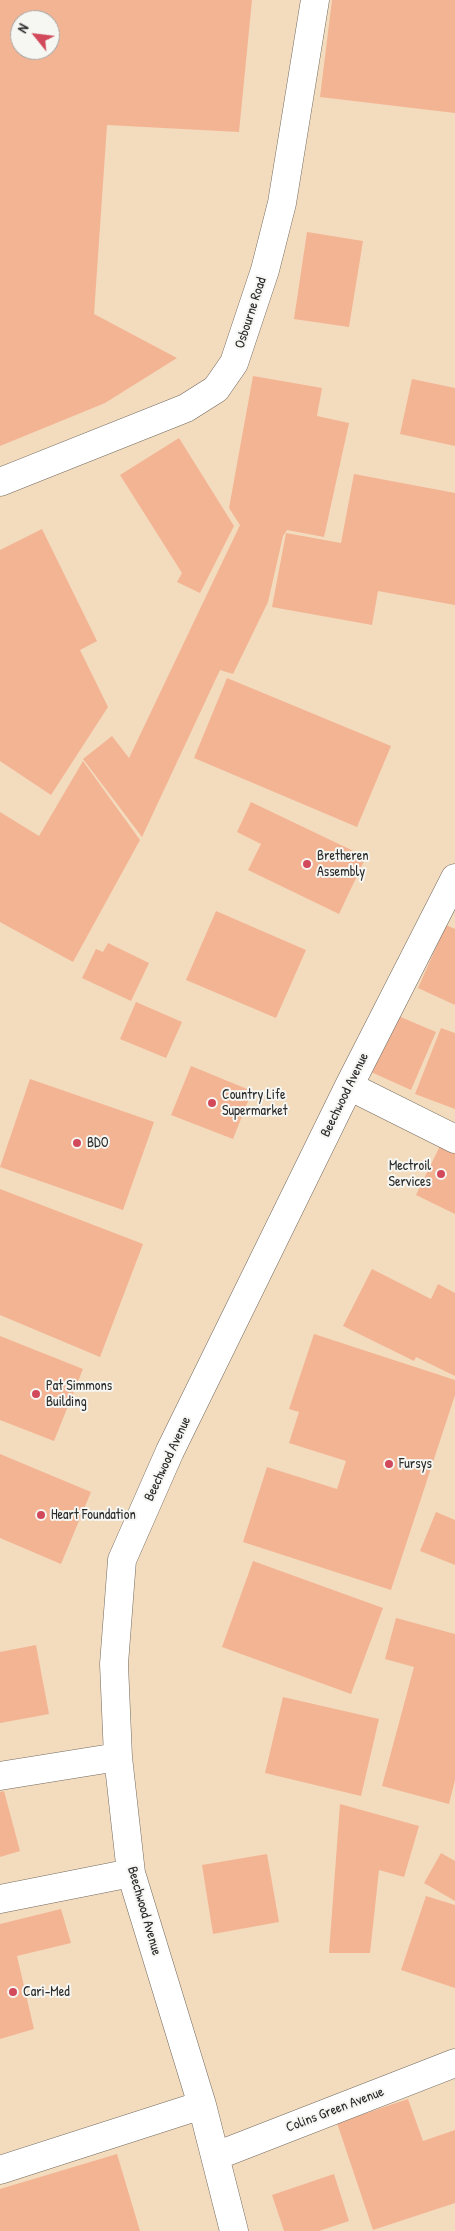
<!DOCTYPE html>
<html>
<head>
<meta charset="utf-8">
<style>
	body { margin:0 }
	#map { position:relative; width:455px; height:2231px; overflow:hidden; background:#f3dbbd; font-family:"Patrick Hand",sans-serif }
	canvas { display:block }
	.north { position:absolute; left:10px; top:10px; width:50px; height:50px; box-sizing:border-box; background:#f6f6f2; border:1px solid #a5a5a2; border-radius:50%; rotate:299deg; font-size:14px; font-weight:700; line-height:20px; text-align:center; color:#2b2b2b }
	.north::after { content:''; display:block; margin:auto; width:18px; height:22px; background:#d1495b; clip-path:polygon(50% 0,100% 100%,50% 72%,0 100%) }
</style>
</head>
<body>
<div id="map">
<canvas width="455" height="2231"></canvas>
<div class="north">N</div>
</div>
<script>
const ctx = document.querySelector('canvas').getContext('2d');
ctx.lineJoin = 'round';
function fillPath(path, color) { ctx.fillStyle = color; ctx.fill(path, 'evenodd'); }
function strokePath(path, color, width, dash) { ctx.strokeStyle = color; ctx.lineWidth = width; ctx.lineCap = dash ? 'butt' : 'round'; ctx.setLineDash(dash || []); ctx.stroke(path); }
function drawText(font, color, halo, rows, align = 'center') {
  ctx.font = font + ' "Patrick Hand",sans-serif'; ctx.lineWidth = 4; ctx.setLineDash([]); ctx.textBaseline = 'middle'; ctx.strokeStyle = halo; ctx.fillStyle = color; for (const [text, x, y, turn = 0] of rows) {
    ctx.save(); ctx.translate(x, y); ctx.rotate((+turn || 0) * Math.PI / 180); ctx.textAlign = isNaN(turn) ? turn : align; if (halo) ctx.strokeText(text, 0, 0); ctx.fillText(text, 0, 0); ctx.restore();
  }
}
fillPath(new Path2D(`
	M 0,0 L 252,0 L 239,132 L 107,125 L 94,314 L 177,358 L 105,403 L 0,446 ZM 20,20 L 50,20 L 50,50 L 20,50 Z
	M 332,0 L 455,0 L 455,113 L 320,97 Z
	M 307,232 L 363,241 L 349,327 L 294,319 Z
	M 253,376 L 322,388 L 317,416 L 349,423 L 324,537 L 287,530 L 283,536 L 268,602 L 233,674 L 220,670 L 142,837 L 83,759 L 112,736 L 129,758 L 240,525 L 229,508 Z
	M 412,379 L 455,388 L 455,446 L 400,434 Z
	M 179,438 L 234,526 L 200,593 L 177,582 L 182,573 L 120,475 Z
	M 354,474 L 455,493 L 455,605 L 378,591 L 372,625 L 272,607 L 286,533 L 341,543 Z
	M 42,529 L 97,641 L 80,650 L 108,707 L 51,795 L 0,761 L 0,550 Z
	M 227,678 L 391,746 L 357,827 L 194,758 Z
	M 83,761 L 140,840 L 73,962 L 0,922 L 0,812 L 39,836 Z
	M 251,802 L 366,857 L 339,914 L 248,870 L 261,844 L 237,832 Z
	M 216,911 L 306,950 L 276,1018 L 186,980 Z
	M 446,925 L 455,929 L 455,1005 L 418,988 Z
	M 108,943 L 149,963 L 131,1001 L 82,978 L 96,949 L 103,952 Z
	M 136,1002 L 182,1022 L 166,1058 L 120,1039 Z
	M 396,1015 L 436,1032 L 411,1090 L 371,1072 Z
	M 441,1028 L 455,1033 L 455,1109 L 415,1094 Z
	M 191,1066 L 252,1091 L 233,1139 L 171,1115 Z
	M 30,1079 L 154,1122 L 123,1210 L 0,1167 Z
	M 440,1146 L 455,1154 L 455,1214 L 416,1195 Z
	M 0,1189 L 143,1244 L 100,1357 L 0,1315 Z
	M 372,1269 L 431,1299 L 438,1284 L 455,1293 L 455,1376 L 416,1357 L 414,1361 L 343,1326 Z
	M 314,1334 L 455,1380 L 455,1395 L 391,1590 L 243,1542 L 267,1467 L 337,1489 L 346,1461 L 289,1443 L 299,1412 L 289,1409 Z
	M 0,1336 L 83,1369 L 54,1441 L 0,1420 Z
	M 0,1454 L 91,1492 L 61,1564 L 0,1538 Z
	M 436,1512 L 455,1520 L 455,1565 L 420,1551 Z
	M 253,1561 L 383,1608 L 351,1694 L 222,1647 Z
	M 396,1618 L 455,1634 L 455,1780 L 449,1804 L 382,1786 L 414,1667 L 385,1659 Z
	M 36,1645 L 49,1714 L 0,1723 L 0,1652 Z
	M 283,1697 L 379,1719 L 361,1796 L 265,1773 Z
	M 4,1791 L 20,1851 L 0,1857 L 0,1792 Z
	M 340,1804 L 419,1826 L 404,1877 L 379,1870 L 370,1953 L 329,1953 Z
	M 441,1853 L 455,1861 L 455,1901 L 424,1883 Z
	M 267,1854 L 279,1922 L 213,1934 L 202,1865 Z
	M 426,1896 L 455,1905 L 455,1988 L 401,1970 Z
	M 61,1909 L 71,1943 L 17,1956 L 34,2029 L 0,2039 L 0,1924 Z
	M 408,2099 L 423,2141 L 455,2130 L 455,2203 L 373,2230 L 337,2123 Z
	M 117,2154 L 140,2231 L 0,2231 L 0,2189 Z
	M 334,2174 L 349,2221 L 319,2231 L 284,2231 L 272,2195 Z`), '#f3b494');
const minor = new Path2D(`
	M 0,482 L 186,408 L 216,389 L 234,363 L 265,270 L 282,203 L 315,0
	M 349,1086 L 455,1139
	M 0,1776 L 118,1757
	M 0,1899 L 131,1873
	M 216,2156 L 455,2063
	M 0,2170 L 202,2105
	M 234,2231 L 202,2105 L 131,1873 L 118,1757 L 114,1664 L 122,1560 L 170,1451 L 349,1086 L 455,878`);
strokePath(minor, '#71695e', 29);
strokePath(minor, '#fff', 28);
for (const [x, y, r, color] of [
	[307,864,5,"#d1495b"],
	[212,1103,5,"#d1495b"],
	[77,1143,5,"#d1495b"],
	[441,1174,5,"#d1495b"],
	[36,1394,5,"#d1495b"],
	[389,1464,5,"#d1495b"],
	[41,1515,5,"#d1495b"],
	[13,1992,5,"#d1495b"]
]) { const dot = new Path2D(); dot.arc(x, y, r, 0, 2 * Math.PI); ctx.fillStyle = color; ctx.fill(dot); strokePath(dot, '#f6f6f2', 2); }
drawText('14px', '#2b2b2b', '#f6f6f2', [
	["Osbourne Road",251,313,-72],
	["Beechwood Avenue",345,1095,-64],
	["Beechwood Avenue",168,1459,-65],
	["Beechwood Avenue",144,1911,74],
	["Colins Green Avenue",335,2110,-21]
]);
drawText('14px', '#2b2b2b', '#f6f6f2', [
	["Bretheren",317,856],
	["Assembly",317,872],
	["Country Life",222,1095],
	["Supermarket",222,1111],
	["BDO",87,1143],
	["Mectroil",431,1166,"right"],
	["Services",431,1182,"right"],
	["Pat Simmons",46,1386],
	["Building",46,1402],
	["Fursys",399,1464],
	["Heart Foundation",51,1515],
	["Cari-Med",23,1992]
], 'left');
</script>
</body>
</html>
